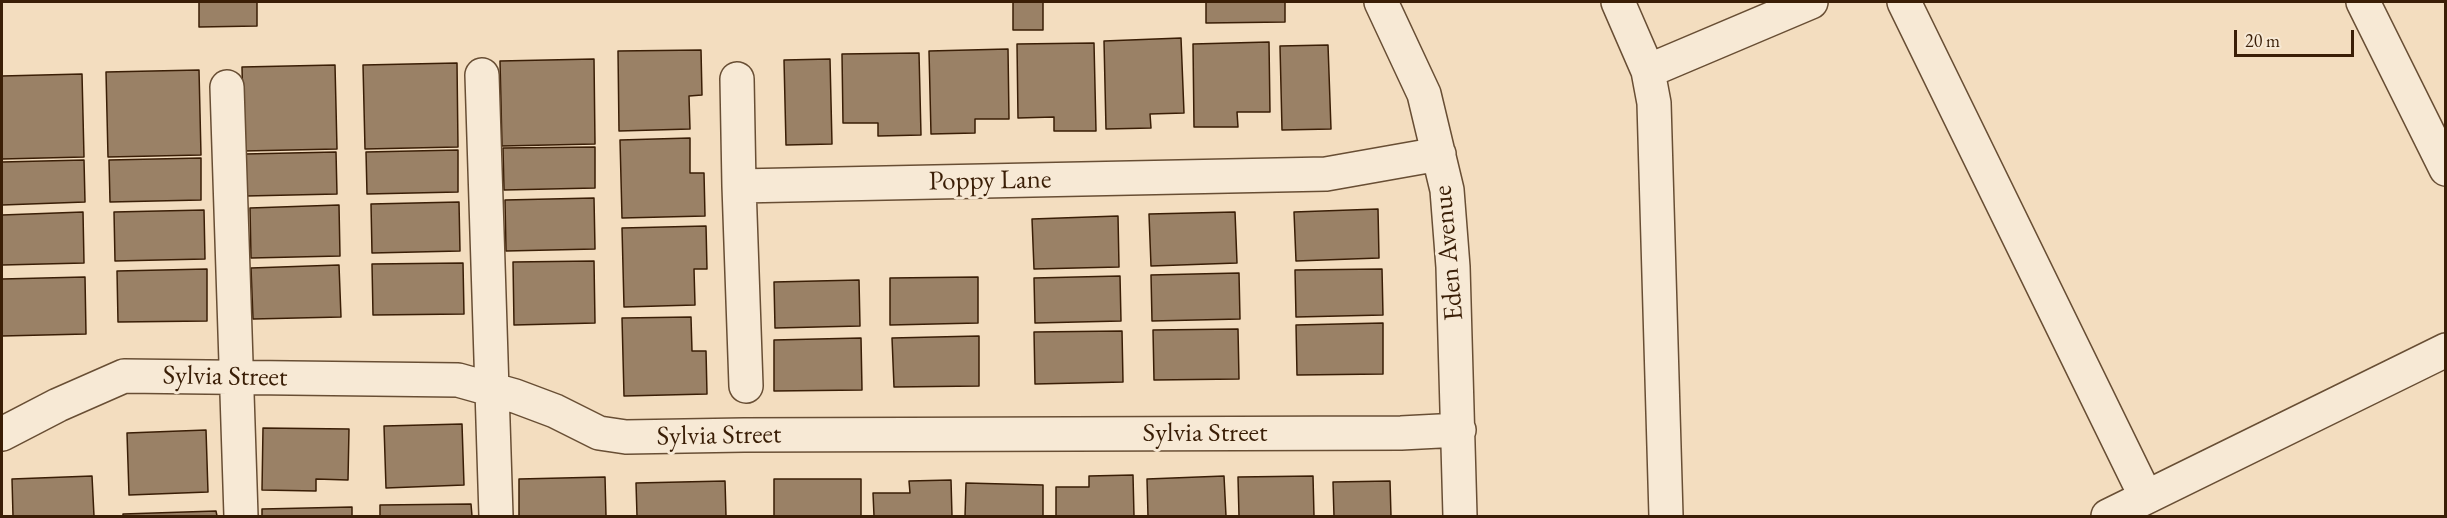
<!DOCTYPE html>
<html>
<head>
<meta charset="utf-8">
<style>
	body { margin:0 }
	#map { position:relative; width:2447px; height:518px; overflow:hidden; background:#f3ddbf; font-family:"EB Garamond",serif }
	canvas { display:block }
	.frame { position:absolute; inset:0; border:3px solid #3a1e06; pointer-events:none }
	.scale { position:absolute; left:2234px; top:30px; width:120px; height:27px; box-sizing:border-box; border:3px solid #3a1e06; border-top:0; padding-left:8px; font-size:18px; line-height:21px; white-space:nowrap; color:#3a1e06; -webkit-text-stroke:4px #f7e9d5; paint-order:stroke }
</style>
</head>
<body>
<div id="map">
<canvas width="2447" height="518"></canvas>
<div class="frame"></div>
<div class="scale">20 m</div>
</div>
<script>
const ctx = document.querySelector('canvas').getContext('2d');
ctx.lineJoin = 'round';
function fillPath(path, color) { ctx.fillStyle = color; ctx.fill(path, 'evenodd'); }
function strokePath(path, color, width, dash) { ctx.strokeStyle = color; ctx.lineWidth = width; ctx.lineCap = dash ? 'butt' : 'round'; ctx.setLineDash(dash || []); ctx.stroke(path); }
function drawText(font, color, halo, rows, align = 'center') {
  ctx.font = font + ' "EB Garamond",serif'; ctx.lineWidth = 6; ctx.setLineDash([]); ctx.textBaseline = 'middle'; ctx.strokeStyle = halo; ctx.fillStyle = color; for (const [text, x, y, turn = 0] of rows) {
    ctx.save(); ctx.translate(x, y); ctx.rotate((+turn || 0) * Math.PI / 180); ctx.textAlign = isNaN(turn) ? turn : align; if (halo) ctx.strokeText(text, 0, 0); ctx.fillText(text, 0, 0); ctx.restore();
  }
}
const building = new Path2D(`
	M 199,2 L 257,2 L 257,26 L 199,27 Z
	M 1013,2 L 1043,2 L 1043,30 L 1013,30 Z
	M 1206,2 L 1285,2 L 1285,22 L 1206,23 Z
	M 1181,38 L 1184,113 L 1150,114 L 1151,128 L 1106,129 L 1104,41 Z
	M 1269,42 L 1270,112 L 1237,112 L 1238,127 L 1194,127 L 1193,44 Z
	M 1094,43 L 1096,131 L 1054,131 L 1054,117 L 1018,118 L 1017,44 Z
	M 1328,45 L 1331,129 L 1282,130 L 1280,46 Z
	M 1008,49 L 1009,119 L 975,119 L 975,133 L 931,134 L 929,51 Z
	M 701,50 L 702,95 L 689,96 L 690,129 L 619,131 L 618,51 Z
	M 919,53 L 921,135 L 878,136 L 878,123 L 843,123 L 842,54 Z
	M 594,59 L 595,144 L 502,146 L 500,61 Z
	M 830,59 L 832,144 L 786,145 L 784,60 Z
	M 457,63 L 458,147 L 365,149 L 363,65 Z
	M 335,65 L 337,149 L 244,151 L 242,67 Z
	M 199,70 L 201,155 L 108,157 L 106,72 Z
	M 82,74 L 84,157 L 2,159 L 2,76 Z
	M 690,138 L 690,173 L 704,173 L 705,216 L 622,218 L 620,140 Z
	M 595,147 L 595,188 L 504,190 L 503,148 Z
	M 458,150 L 458,192 L 367,194 L 366,152 Z
	M 336,152 L 337,194 L 246,196 L 245,154 Z
	M 201,158 L 201,200 L 110,202 L 109,160 Z
	M 84,160 L 85,202 L 2,205 L 2,162 Z
	M 594,198 L 595,249 L 506,251 L 505,200 Z
	M 459,202 L 460,251 L 372,253 L 371,204 Z
	M 339,205 L 340,256 L 251,258 L 250,208 Z
	M 1378,209 L 1379,258 L 1296,261 L 1294,212 Z
	M 204,210 L 205,259 L 115,261 L 114,212 Z
	M 83,212 L 84,263 L 2,265 L 2,215 Z
	M 1235,212 L 1237,263 L 1151,266 L 1149,214 Z
	M 1118,216 L 1119,267 L 1034,269 L 1032,219 Z
	M 706,226 L 707,269 L 694,269 L 695,305 L 624,307 L 622,228 Z
	M 594,261 L 595,323 L 514,325 L 513,262 Z
	M 463,263 L 464,314 L 373,315 L 372,264 Z
	M 339,265 L 341,317 L 253,319 L 251,268 Z
	M 207,269 L 207,321 L 118,322 L 117,271 Z
	M 1382,269 L 1383,315 L 1296,317 L 1295,270 Z
	M 1239,273 L 1240,319 L 1152,321 L 1151,275 Z
	M 1120,276 L 1121,321 L 1035,323 L 1034,278 Z
	M 85,277 L 86,334 L 2,336 L 2,279 Z
	M 978,277 L 978,323 L 890,325 L 890,278 Z
	M 859,280 L 860,326 L 775,328 L 774,282 Z
	M 691,317 L 692,351 L 706,351 L 707,394 L 624,396 L 622,318 Z
	M 1383,323 L 1383,374 L 1297,375 L 1296,325 Z
	M 1238,329 L 1239,379 L 1154,380 L 1153,330 Z
	M 1122,331 L 1123,382 L 1035,384 L 1034,332 Z
	M 979,336 L 979,386 L 894,387 L 892,338 Z
	M 861,338 L 862,390 L 774,391 L 774,340 Z
	M 462,424 L 464,485 L 386,488 L 384,426 Z
	M 263,428 L 349,429 L 348,480 L 316,479 L 316,491 L 262,490 Z
	M 206,430 L 208,492 L 129,495 L 127,433 Z
	M 1133,475 L 1134,516 L 1056,516 L 1056,487 L 1089,487 L 1089,476 Z
	M 92,476 L 94,516 L 13,516 L 12,479 Z
	M 1224,476 L 1226,516 L 1148,516 L 1147,479 Z
	M 1313,476 L 1314,516 L 1239,516 L 1238,477 Z
	M 605,477 L 606,516 L 519,516 L 519,479 Z
	M 774,479 L 861,479 L 861,516 L 774,516 Z
	M 951,480 L 952,516 L 874,516 L 873,493 L 910,493 L 909,481 Z
	M 725,481 L 726,516 L 637,516 L 636,483 Z
	M 1390,481 L 1391,516 L 1334,516 L 1333,482 Z
	M 966,483 L 1043,485 L 1043,516 L 965,516 Z
	M 471,504 L 472,516 L 380,516 L 380,505 Z
	M 352,507 L 352,516 L 262,516 L 262,509 Z
	M 216,511 L 217,516 L 123,516 L 123,514 Z`);
fillPath(building, '#9a8166');
strokePath(building, '#3a1e06', 1.5);
const minor = new Path2D(`
	M 1381,2 L 1424,94 L 1447,190 L 1453,267 L 1460,516
	M 1618,2 L 1648,71 L 1654,103 L 1666,516
	M 1904,2 L 2146,497
	M 2363,2 L 2446,169
	M 1648,71 L 1811,2
	M 482,75 L 496,516
	M 737,79 L 739,186
	M 227,87 L 241,516
	M 746,386 L 739,186 L 1326,174 L 1439,154
	M 2,434 L 58,405 L 124,376 L 458,380 L 515,396 L 555,411 L 599,433 L 626,437 L 744,435 L 1401,433 L 1459,430
	M 2108,516 L 2446,350`);
strokePath(minor, '#684e34', 36);
strokePath(minor, '#f7e9d5', 33);
drawText('27px', '#3a1e06', '#f7e9d5', [
	["Poppy Lane",990,181,-1],
	["Eden Avenue",1449,253,-95],
	["Sylvia Street",225,377,1],
	["Sylvia Street",1205,434],
	["Sylvia Street",719,436,-1]
]);
</script>
</body>
</html>
